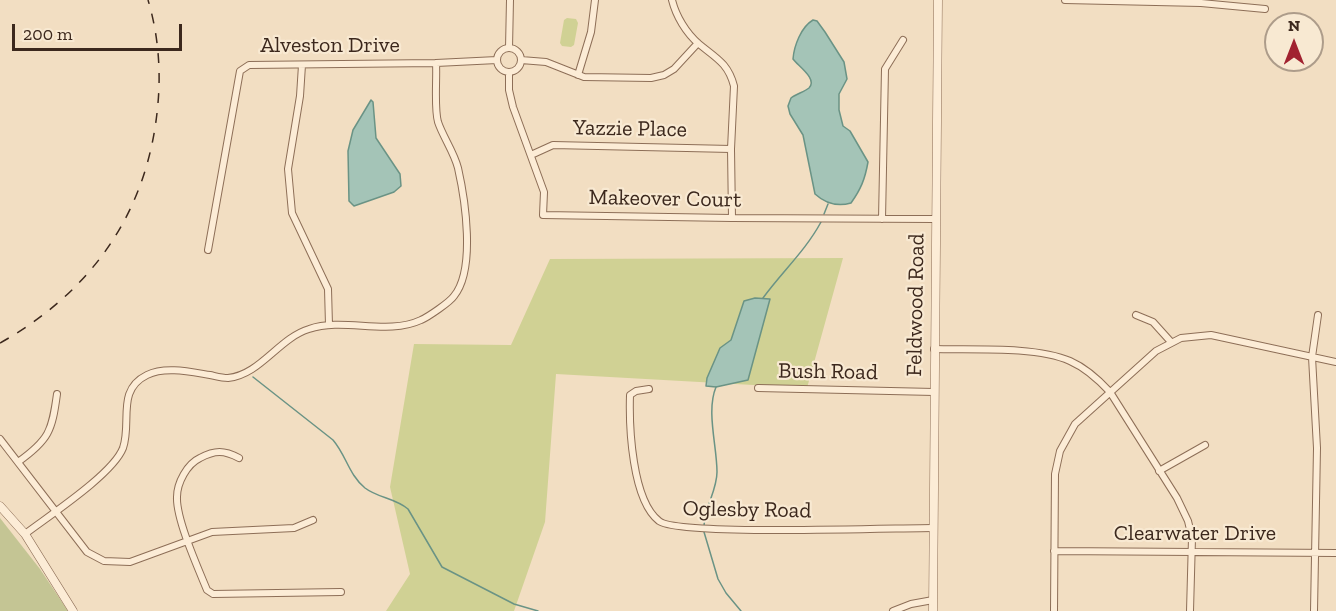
<!DOCTYPE html>
<html>
<head>
<meta charset="utf-8">
<style>
	body { margin:0 }
	#map { position:relative; width:1336px; height:611px; overflow:hidden; background:#f2dec2; font-family:"Zilla Slab",serif }
	canvas { display:block }
	.north { position:absolute; left:1264px; top:12px; width:60px; height:60px; box-sizing:border-box; background:#f8e9d2; border:2px solid #ad9c8a; border-radius:50%; rotate:0deg; font-size:16px; font-weight:700; line-height:24px; text-align:center; color:#3c281d }
	.north::after { content:''; display:block; margin:auto; width:21px; height:27px; background:#a12230; clip-path:polygon(50% 0,100% 100%,50% 72%,0 100%) }
	.scale { position:absolute; left:12px; top:24px; width:170px; height:27px; box-sizing:border-box; border:3px solid #3c281d; border-top:0; padding-left:8px; font-size:18px; line-height:21px; white-space:nowrap; color:#3c281d; -webkit-text-stroke:4px #f8e9d2; paint-order:stroke }
</style>
</head>
<body>
<div id="map">
<canvas width="1336" height="611"></canvas>
<div class="north">N</div>
<div class="scale">200 m</div>
</div>
<script>
const ctx = document.querySelector('canvas').getContext('2d');
ctx.lineJoin = 'round';
function fillPath(path, color) { ctx.fillStyle = color; ctx.fill(path, 'evenodd'); }
function strokePath(path, color, width, dash) { ctx.strokeStyle = color; ctx.lineWidth = width; ctx.lineCap = dash ? 'butt' : 'round'; ctx.setLineDash(dash || []); ctx.stroke(path); }
function drawText(font, color, halo, rows, align = 'center') {
  ctx.font = font + ' "Zilla Slab",serif'; ctx.lineWidth = 4.5; ctx.setLineDash([]); ctx.textBaseline = 'middle'; ctx.strokeStyle = halo; ctx.fillStyle = color; for (const [text, x, y, turn = 0] of rows) {
    ctx.save(); ctx.translate(x, y); ctx.rotate((+turn || 0) * Math.PI / 180); ctx.textAlign = isNaN(turn) ? turn : align; if (halo) ctx.strokeText(text, 0, 0); ctx.fillText(text, 0, 0); ctx.restore();
  }
}
fillPath(new Path2D(`
	M 567,18 L 576,19 L 578,23 L 574,45 L 571,47 L 562,46 L 560,43 L 564,20 Z
	M 843,258 L 807,388 L 556,374 L 545,522 L 514,611 L 386,611 L 410,574 L 390,487 L 414,344 L 511,345 L 550,259 Z`), '#d0d194');
fillPath(new Path2D(`
	M 0,518 L 40,569 L 68,611 L 0,611 Z`), '#c4c594');
const water = new Path2D(`
	M 813,20 L 817,21 L 825,32 L 844,62 L 847,79 L 839,94 L 839,110 L 843,126 L 850,131 L 868,162 C 865,179 861,189 851,203 C 837,207 826,204 815,194 L 803,135 L 790,114 L 788,106 L 791,98 C 796,94 804,92 809,88 C 818,79 798,66 793,59 C 794,46 801,27 813,20 Z
	M 371,100 L 373,102 L 376,138 L 400,174 L 401,186 L 394,192 L 354,206 L 349,201 L 348,151 L 353,130 Z
	M 755,298 L 770,299 L 748,380 L 716,387 L 706,386 L 707,378 L 720,348 L 731,340 L 744,301 Z`);
fillPath(water, '#a4c4b7');
strokePath(water, '#6a9385', 1.5);
strokePath(new Path2D(`
	M 824,214 L 828,204
	M 763,298 C 782,272 806,250 821,222
	M 253,377 L 333,440 C 346,455 349,475 365,488 C 378,498 395,498 408,509 L 442,567 L 514,604 L 538,611
	M 704,527 C 704,508 717,491 717,472 C 717,446 706,411 716,387
	M 704,532 L 718,579 L 726,593 L 741,611`), '#6a9385', 1.5);
const minor = new Path2D(`
	M 672,0 C 676,16 686,33 699,44 C 716,58 728,63 734,86 L 731,149 L 732,218
	M 1065,0 L 1201,3 L 1265,9
	M 509,48 L 510,0
	M497 60a12 12 0 1 1 24 0a12 12 0 1 1-24 0Z
	M 521,60 L 546,62 L 584,77 L 651,78 L 664,75 L 674,69 L 698,43
	M 302,65 L 300,96 L 288,169 L 292,213 L 328,289 L 329,325
	M 509,72 L 509,90 L 513,107 L 544,192 L 543,215 L 732,218 L 935,219
	M 578,75 L 591,32 L 595,0
	M 531,155 L 553,145 L 731,149
	M 882,219 L 885,69 L 903,40
	M 208,250 L 240,71 L 249,65 L 436,63 L 497,60
	M 1136,315 L 1153,322 L 1171,342
	M 934,349 C 972,350 1036,346 1070,361 C 1086,368 1098,379 1110,392 L 1177,498 L 1188,521 L 1192,538 L 1190,611
	M 758,388 L 934,392
	M 649,389 L 636,391 L 630,395 C 629,427 632,500 659,521 C 677,536 895,528 933,528
	M 0,439 L 87,552 L 104,561 L 130,562 L 212,532 L 294,528 L 313,520
	M 239,458 C 224,450 215,450 200,458 C 187,464 177,483 177,497 C 176,519 198,568 207,590 L 213,594 L 341,592
	M 18,462 C 49,440 52,431 57,394
	M 1159,471 L 1205,445
	M 25,534 C 50,515 113,474 123,448 C 132,422 116,390 147,375 C 165,366 191,372 210,375 C 215,376 222,378 228,378 C 260,375 279,338 309,329 C 344,317 387,336 421,320 C 428,317 450,302 454,296 C 476,269 465,199 458,168 C 454,152 443,137 438,122 C 434,108 437,78 436,63
	M 1054,551 L 1336,553
	M 893,611 L 911,604 L 933,600
	M 1054,611 L 1055,474 L 1060,451 L 1075,424 L 1156,351 L 1181,338 L 1211,335 L 1336,362
	M 1314,611 L 1317,448 L 1312,357 L 1318,315`);
const tertiary = new Path2D(`
	M 0,506 L 25,534 L 73,611
	M 933,611 L 938,0`);
strokePath(minor, '#8d6e57', 8);
strokePath(tertiary, '#8d6e57', 9);
strokePath(minor, '#fcecd6', 6);
strokePath(tertiary, '#fcecd6', 8);
strokePath(new Path2D(`
	M 0,343 C 93,291 149,210 158,103 C 161,69 158,33 148,0`), '#3c281d', 1.5, [10, 10]);
drawText('22px', '#3c281d', '#f8e9d2', [
	["Alveston Drive",330,46],
	["Yazzie Place",630,129,1],
	["Makeover Court",665,199,1],
	["Feldwood Road",916,305,-89],
	["Bush Road",828,372,1],
	["Oglesby Road",747,510,1],
	["Clearwater Drive",1195,534]
]);
</script>
</body>
</html>
